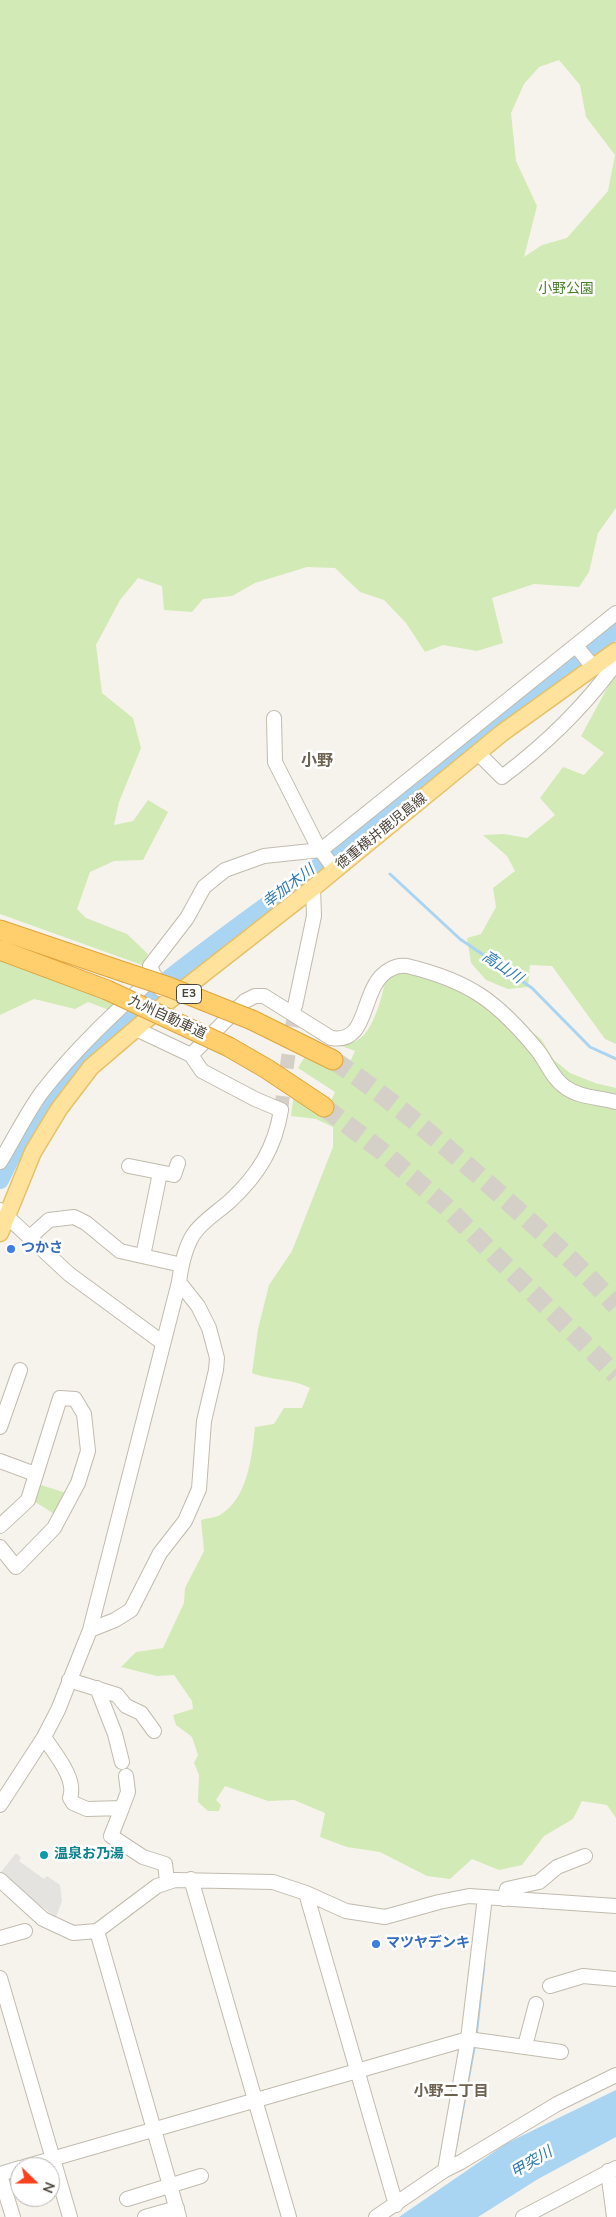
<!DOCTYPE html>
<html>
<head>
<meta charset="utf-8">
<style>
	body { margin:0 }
	#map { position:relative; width:616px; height:2217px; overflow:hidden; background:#f6f3ec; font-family:"Nunito Sans",sans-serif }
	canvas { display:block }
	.north { position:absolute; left:10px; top:2157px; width:50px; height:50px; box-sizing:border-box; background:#fff; border:1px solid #b7b4b0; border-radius:50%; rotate:112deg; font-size:14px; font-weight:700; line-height:20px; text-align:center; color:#4b4439 }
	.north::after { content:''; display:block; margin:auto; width:18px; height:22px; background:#fc3f1d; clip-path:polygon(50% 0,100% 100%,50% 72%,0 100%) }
</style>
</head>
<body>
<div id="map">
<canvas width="616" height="2217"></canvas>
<div class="north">N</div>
</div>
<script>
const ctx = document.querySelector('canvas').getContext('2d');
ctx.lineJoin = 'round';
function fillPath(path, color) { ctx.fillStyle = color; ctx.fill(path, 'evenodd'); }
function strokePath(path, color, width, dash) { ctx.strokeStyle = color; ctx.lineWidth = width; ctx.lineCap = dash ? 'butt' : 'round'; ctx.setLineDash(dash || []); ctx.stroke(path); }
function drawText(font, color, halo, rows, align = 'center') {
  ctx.font = font + ' "Nunito Sans","Noto Sans JP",sans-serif'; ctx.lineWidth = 5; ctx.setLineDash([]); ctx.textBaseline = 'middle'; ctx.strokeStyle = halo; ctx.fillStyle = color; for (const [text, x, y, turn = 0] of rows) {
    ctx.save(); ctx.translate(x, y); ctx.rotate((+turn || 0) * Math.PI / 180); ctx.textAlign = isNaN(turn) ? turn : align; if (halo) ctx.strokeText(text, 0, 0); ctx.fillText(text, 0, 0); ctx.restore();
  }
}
fillPath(new Path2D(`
	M 0,0 L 616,0 L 616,508 L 598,533 L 589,572 L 579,587 L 534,584 L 492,598 L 503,643 L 477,651 L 443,645 L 425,652 L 406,623 L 384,600 L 360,592 L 335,568 L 307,567 L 255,583 L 232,596 L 203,599 L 192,612 L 164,610 L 162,586 L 138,578 L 120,600 L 96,645 L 102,693 L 133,718 L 141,748 L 119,802 L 114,825 L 133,821 L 148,800 L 168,812 L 143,860 L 114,861 L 90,872 L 77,909 L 86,918 L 127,934 L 148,954 L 142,965 L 0,914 ZM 559,60 L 580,85 L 586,117 L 615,155 L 608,191 L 567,238 L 542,245 L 524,257 L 537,206 L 516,161 L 511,113 L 524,84 L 539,67 Z
	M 616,672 L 616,1044 L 605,1039 L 552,966 L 530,965 L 528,987 L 508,989 L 486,980 L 471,963 L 467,938 L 481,934 L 496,907 L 493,888 L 515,871 L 507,856 L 483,835 L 504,834 L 527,838 L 555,815 L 540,798 L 563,767 L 584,775 L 604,753 L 581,736 Z
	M 0,958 L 122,1004 L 114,1012 L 88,1002 L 75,1009 L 34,999 L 0,1015 Z
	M 418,969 L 515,1019 L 541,1039 L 554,1060 L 570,1073 L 595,1083 L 616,1088 L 616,1818 L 607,1805 L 582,1801 L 573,1819 L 544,1836 L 522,1865 L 499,1870 L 472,1859 L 450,1879 L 427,1876 L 380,1852 L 347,1847 L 320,1837 L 325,1813 L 294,1800 L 268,1801 L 225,1786 L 216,1800 L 221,1805 L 219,1811 L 208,1811 L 198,1802 L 199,1775 L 194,1763 L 198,1755 L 192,1737 L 176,1725 L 173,1715 L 193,1709 L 192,1701 L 174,1675 L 157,1676 L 121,1667 L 136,1652 L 163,1648 L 184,1603 L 185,1588 L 204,1551 L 201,1520 C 207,1518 215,1518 220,1515 C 248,1498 252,1456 255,1427 L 274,1424 L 284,1408 L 302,1408 L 310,1388 C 290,1378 273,1381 252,1373 L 258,1329 L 269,1285 L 292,1251 L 333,1147 L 333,1127 L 316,1119 L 291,1116 L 294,1093 L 326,1113 L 335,1092 L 298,1068 L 307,1053 L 346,1071 L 355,1051 L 339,1045 C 344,1043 353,1043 358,1040 C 374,1030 382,996 386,979 L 399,973 Z
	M 38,1484 L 66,1493 L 56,1515 L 32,1500 Z`), '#d2eab5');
fillPath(new Path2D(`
	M 16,1853 L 21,1857 L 19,1861 L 44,1879 L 47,1876 L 60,1885 L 62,1901 L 56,1917 L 22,1892 L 1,1872 Z`), '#e5e3e0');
fillPath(new Path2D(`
	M 616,2090 L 616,2137 L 538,2179 L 478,2217 L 399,2217 L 507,2143 Z`), '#a9d4f2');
strokePath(new Path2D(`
	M 390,874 L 460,939 L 532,988 L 590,1047 L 616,1059
	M 476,2037 L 484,1963
	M 456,2145 L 475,2043`), '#a9d4f2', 3);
strokePath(new Path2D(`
	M 0,1180 C 14,1151 31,1119 51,1094 C 124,1000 229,936 322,864 C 421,786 517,706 616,629`), '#a9d4f2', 18);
strokePath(new Path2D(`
	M 281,1110 L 295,1006`), '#d4d0c8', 14, [14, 7]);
strokePath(new Path2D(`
	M 333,1060 C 390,1098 442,1143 493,1188 C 535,1226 578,1264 616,1306
	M 324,1107 L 383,1152 L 443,1204 L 616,1375`), '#d4d0c8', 19, [19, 9]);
const minor = new Path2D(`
	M 576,646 L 594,668
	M 274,718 L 275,762 L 317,845 L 335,870
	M 478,753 L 502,777 C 546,744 584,707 616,663
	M 160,989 L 150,966 L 187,918 L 204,887 L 225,870 L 264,856 L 321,850 L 616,613
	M 295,1006 L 314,916 L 313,888
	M 191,1055 L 245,1001 L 255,996 L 264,996 L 331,1038 C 371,1045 359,987 389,970 C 394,967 401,965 407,966 C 470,981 498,1002 538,1051 C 547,1063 553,1079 565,1087 C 580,1098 599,1097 616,1102
	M 0,1162 C 14,1139 26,1114 42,1092 C 75,1049 115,1012 155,976
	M 129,1166 L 174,1175 L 178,1163
	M 0,1210 L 69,1274 L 163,1343
	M 29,1238 L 49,1220 L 74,1217 L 86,1223 L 120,1251 L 182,1265
	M 143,1256 L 160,1173
	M 0,1427 L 20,1370
	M 0,1461 L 35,1474
	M 0,1526 L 28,1500 L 60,1398 L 75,1399 L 84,1414 L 88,1451 L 78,1483 L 54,1528 L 16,1567 L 0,1547
	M 90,1630 L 115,1620 L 131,1610 L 160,1553 L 185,1521 L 199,1489 L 204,1421 L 216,1370 L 217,1358 L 209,1328 L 198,1306 L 179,1282
	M 69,1680 L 117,1695 L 126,1706 L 141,1713 L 154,1731
	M 97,1688 L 115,1734 L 122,1762
	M 44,1737 C 54,1753 77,1778 70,1798 L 73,1803 L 87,1809 L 122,1808 L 111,1836 L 143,1857 L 165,1864 L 167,1881
	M 0,1805 L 44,1737 L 58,1710 L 90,1630 L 179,1282 C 181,1267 185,1248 193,1235 C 202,1221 218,1212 230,1201 C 258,1175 275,1148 281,1110 L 255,1099 L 202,1071 L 191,1055 L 136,1029
	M 122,1808 L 128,1792 L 126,1776
	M 191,1879 L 289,2217
	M 0,1880 L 43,1919 L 73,1933 L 97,1931 L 157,1886 L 175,1880 L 273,1882 L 306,1893 L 346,1911 L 385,1917 L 439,1902 L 469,1896 L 616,1906
	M 306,1893 L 396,2205
	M 504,1899 L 507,1889 L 539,1882 L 557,1867 L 585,1856
	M 97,1931 L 179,2217
	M 0,1938 L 25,1931
	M 0,1978 L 70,2217
	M 550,1986 L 583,1976 L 616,1979
	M 525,2046 L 536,2004
	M 24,2167 L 468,2039 L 561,2052
	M 445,2170 L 468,2039 L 485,1897
	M 608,2171 L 614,2217
	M 0,2174 L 20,2168
	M 0,2175 L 13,2217
	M 127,2199 L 201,2176
	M 145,2217 L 177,2208
	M 376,2217 L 445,2170 L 461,2162 L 557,2104 L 616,2075
	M 523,2217 L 616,2168`);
const major = new Path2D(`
	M 0,1233 L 33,1152 L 59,1109 L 91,1067 L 166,1003 L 313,888 L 502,733 L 616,651`);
const highway = new Path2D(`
	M 0,930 L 124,972
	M 0,950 L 107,990
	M 252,1020 L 333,1060
	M 229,1047 L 267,1069 L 324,1107`);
strokePath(minor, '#c2bbae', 16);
strokePath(major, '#e6c16a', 19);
strokePath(highway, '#e0a43c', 21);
strokePath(minor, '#fff', 14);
strokePath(major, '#ffe39c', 16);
strokePath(highway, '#ffcf6e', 19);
const highwayBridge = new Path2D(`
	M 124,972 L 169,987 L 252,1020
	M 107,990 L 229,1047`);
strokePath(highwayBridge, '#e0a43c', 21, []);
strokePath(highwayBridge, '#ffcf6e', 19);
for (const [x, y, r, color] of [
	[11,1249,5,"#3f7fe0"],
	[44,1855,5,"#0f9aa8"],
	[376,1944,5,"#3f7fe0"]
]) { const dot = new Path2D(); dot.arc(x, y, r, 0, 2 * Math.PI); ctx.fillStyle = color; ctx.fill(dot); strokePath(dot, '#fff', 2); }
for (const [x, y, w] of [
	[189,994,25]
]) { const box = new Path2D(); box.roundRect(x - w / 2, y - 9.5, w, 19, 4); ctx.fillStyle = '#fff'; ctx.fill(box); strokePath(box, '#4b4439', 1); }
drawText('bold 12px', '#4b4439', null, [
	["E3",189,994]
]);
drawText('14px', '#4a7f2a', '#fff', [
	["小野公園",566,290]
]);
drawText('14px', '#4b4439', '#fff', [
	["徳重横井鹿児島線",382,832,-39],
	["九州自動車道",167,1018,25]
]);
drawText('bold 14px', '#366cbe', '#fff', [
	["つかさ",21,1249],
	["マツヤデンキ",386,1944]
], 'left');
drawText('bold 14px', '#0d838f', '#fff', [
	["温泉お乃湯",54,1855]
], 'left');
drawText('italic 15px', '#2e7ab2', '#fff', [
	["幸加木川",289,887,-37],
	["高山川",502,968,34],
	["甲突川",532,2163,-31]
]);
drawText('bold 15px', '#6e6250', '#fff', [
	["小野二丁目",451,2092]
]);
drawText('bold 16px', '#6e6250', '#fff', [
	["小野",317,762]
]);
</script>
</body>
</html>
